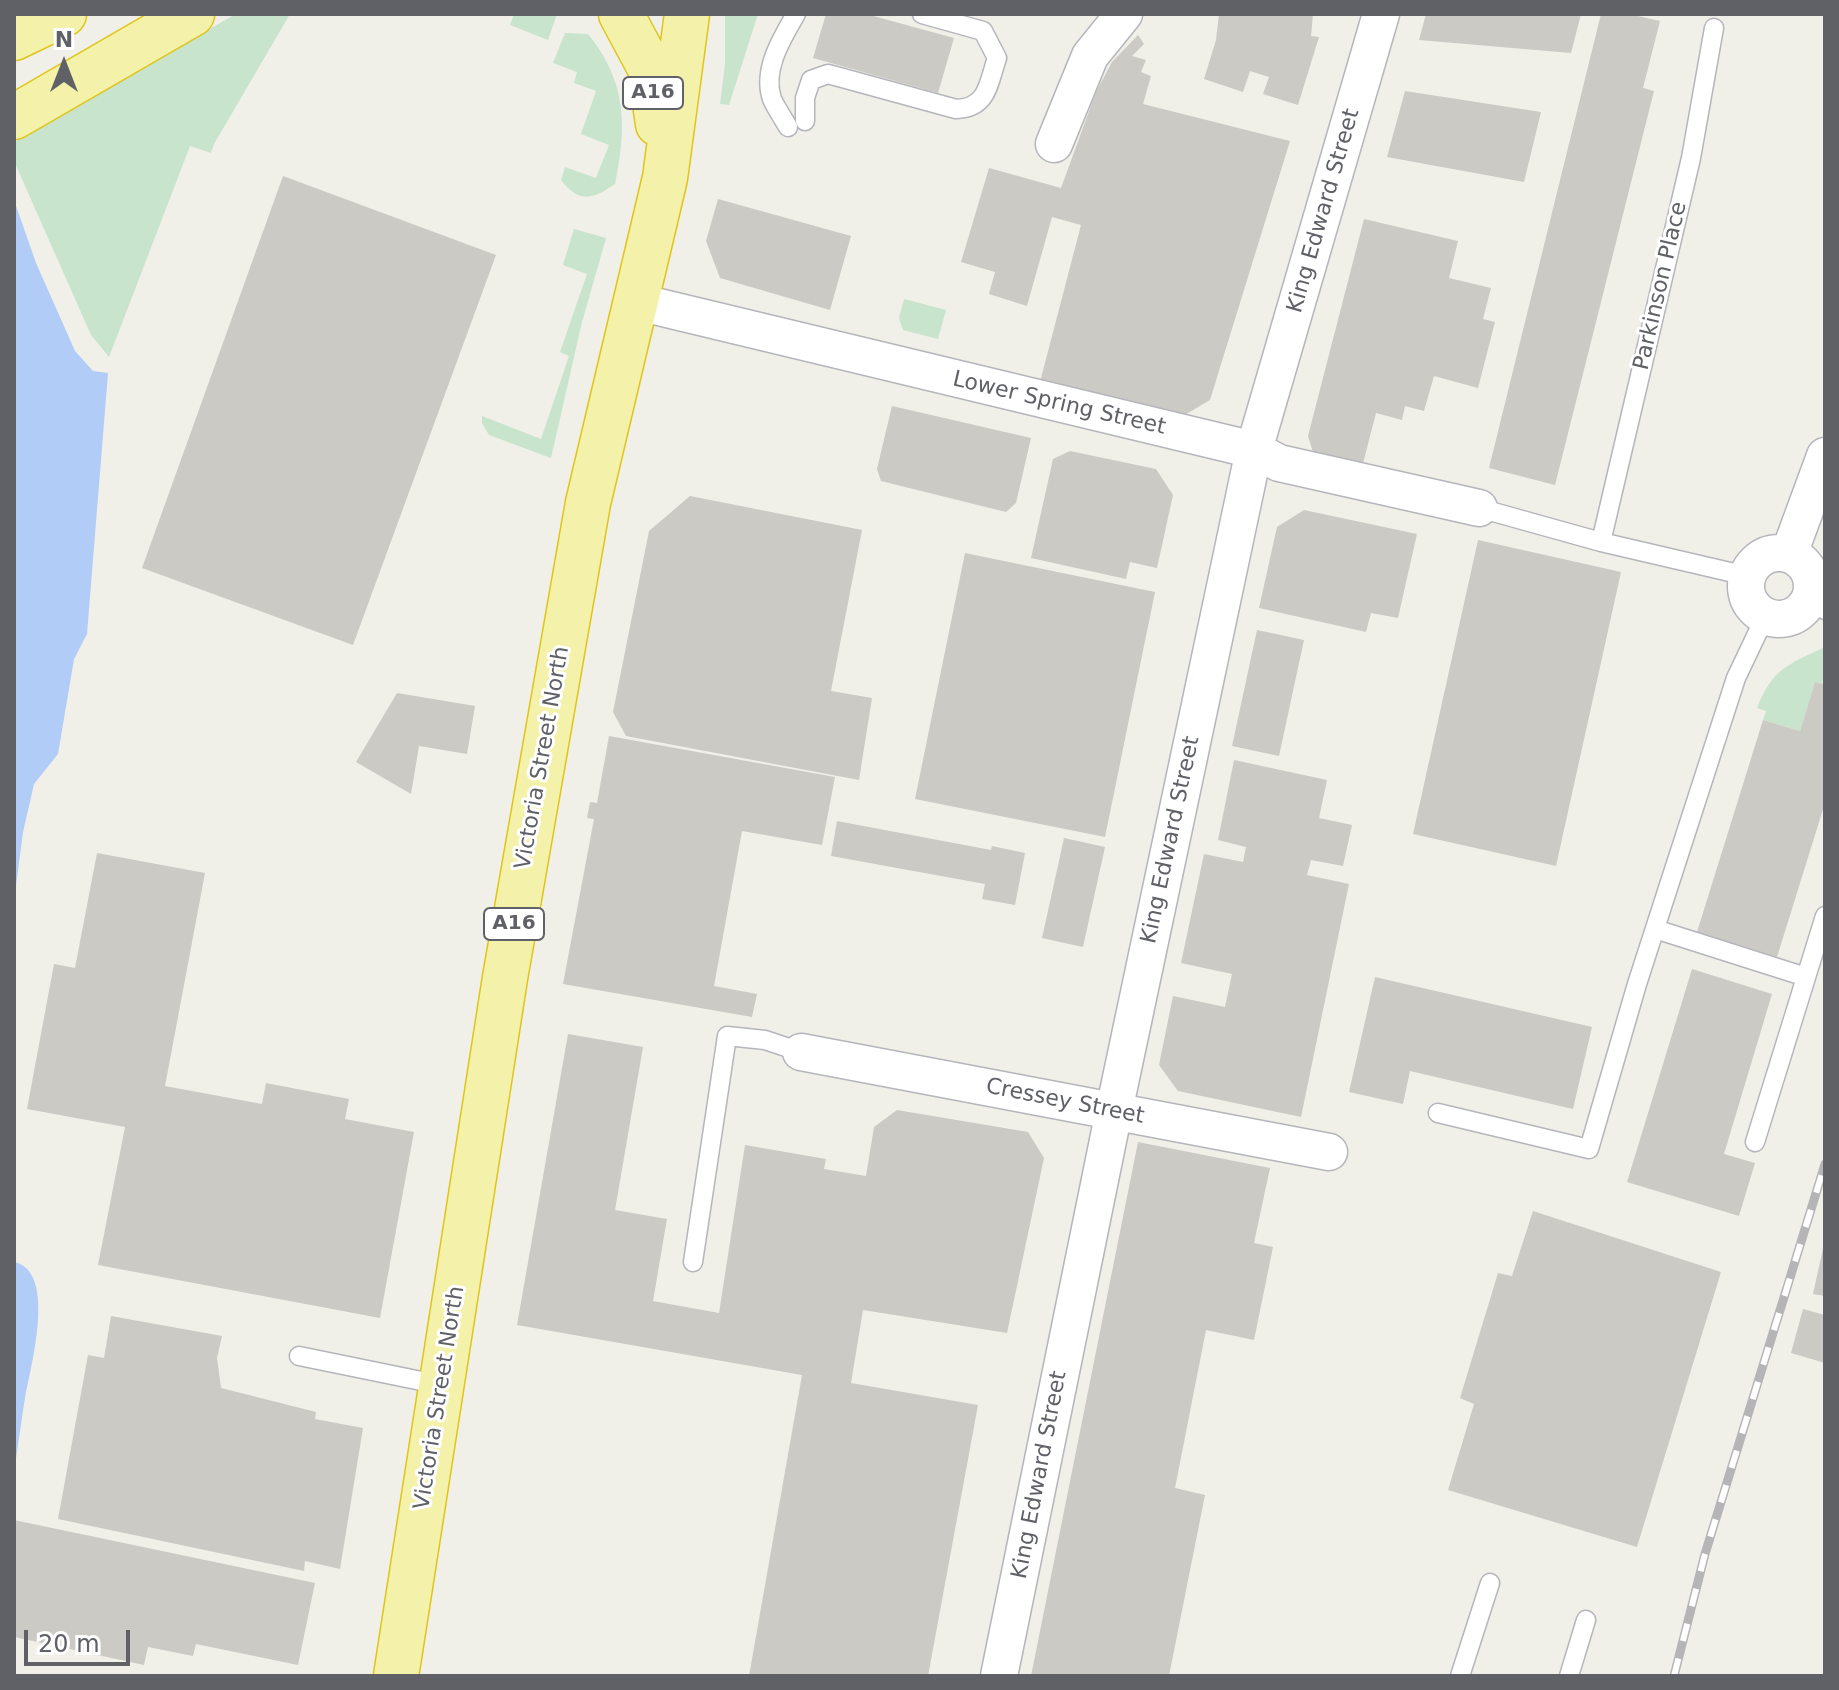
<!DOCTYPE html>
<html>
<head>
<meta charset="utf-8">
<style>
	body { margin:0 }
	#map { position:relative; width:1839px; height:1690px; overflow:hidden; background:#f0efe8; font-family:"DejaVu Sans",sans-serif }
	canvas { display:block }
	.frame { position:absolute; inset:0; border:16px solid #5f6167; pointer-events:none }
	.north { position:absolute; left:24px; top:24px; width:80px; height:80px; -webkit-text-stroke:6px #fff; paint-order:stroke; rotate:0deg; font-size:22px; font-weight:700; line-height:32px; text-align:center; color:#5f6167 }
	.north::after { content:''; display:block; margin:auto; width:28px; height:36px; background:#5f6167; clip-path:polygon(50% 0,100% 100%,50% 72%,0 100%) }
	.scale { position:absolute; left:24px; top:1630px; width:106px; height:36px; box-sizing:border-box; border:4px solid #5f6167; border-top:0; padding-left:10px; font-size:24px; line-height:28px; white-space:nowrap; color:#5f6167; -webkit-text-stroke:6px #fff; paint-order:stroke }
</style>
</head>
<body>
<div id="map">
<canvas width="1839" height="1690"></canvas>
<div class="frame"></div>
<div class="north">N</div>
<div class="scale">20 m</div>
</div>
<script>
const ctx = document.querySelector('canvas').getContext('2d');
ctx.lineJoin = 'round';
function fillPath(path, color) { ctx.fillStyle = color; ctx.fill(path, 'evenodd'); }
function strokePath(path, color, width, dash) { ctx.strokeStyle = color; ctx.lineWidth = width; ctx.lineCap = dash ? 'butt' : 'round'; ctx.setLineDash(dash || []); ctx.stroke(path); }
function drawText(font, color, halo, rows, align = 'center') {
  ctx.font = font + ' "DejaVu Sans",sans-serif'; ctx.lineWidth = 6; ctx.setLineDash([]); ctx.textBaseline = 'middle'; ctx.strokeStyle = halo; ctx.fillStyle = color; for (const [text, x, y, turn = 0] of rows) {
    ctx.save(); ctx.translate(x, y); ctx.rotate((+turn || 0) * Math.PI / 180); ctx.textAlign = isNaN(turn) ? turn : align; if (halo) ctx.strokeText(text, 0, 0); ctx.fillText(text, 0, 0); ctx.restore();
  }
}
fillPath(new Path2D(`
	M 236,14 L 290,14 L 214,144 L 211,153 L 190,146 L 109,357 L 91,335 L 14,161 L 14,143 L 33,129 Z
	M 514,14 L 557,14 L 548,40 L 510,25 Z
	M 725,14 L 758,14 L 729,105 L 720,104 L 725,64 Z
	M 565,33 L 588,34 C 627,82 627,126 615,184 C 592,200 579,203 561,180 L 565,167 L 596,178 L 609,145 L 581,134 L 596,91 L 574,83 L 577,72 L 553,63 Z
	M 574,229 L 606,238 L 582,322 L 551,458 L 489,435 L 482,423 L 482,416 L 541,439 L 569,356 L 560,352 L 587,274 L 563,265 Z
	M 904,299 L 946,310 L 938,339 L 903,330 L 899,318 Z
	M 1825,647 L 1825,673 L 1822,683 L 1815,682 L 1800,731 L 1763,720 L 1766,711 L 1757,708 C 1772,669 1789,664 1825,647 Z`), '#c8e4cd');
fillPath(new Path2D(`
	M 14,200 L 36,263 L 75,351 L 93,371 L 108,373 L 87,634 L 74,659 L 58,754 L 34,784 L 23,832 L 14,901 Z
	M 14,1262 C 58,1271 30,1369 25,1398 C 21,1422 18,1447 14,1471 Z`), '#b1ccf6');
fillPath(new Path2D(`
	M 826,14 L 866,14 L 954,38 L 938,93 L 813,58 Z
	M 1219,14 L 1313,14 L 1311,36 L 1319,37 L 1298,105 L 1263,94 L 1269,77 L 1250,71 L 1243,92 L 1204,79 L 1216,40 Z
	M 1426,14 L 1581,14 L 1571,53 L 1419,40 Z
	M 1601,14 L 1629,14 L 1660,21 L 1643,88 L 1654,91 L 1555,485 L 1489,468 Z
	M 1138,35 L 1144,44 L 1132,56 L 1146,60 L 1141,72 L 1151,76 L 1143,104 L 1290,141 L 1210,400 L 1178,419 L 1040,382 L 1081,225 L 1052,217 L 1027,306 L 989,294 L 995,272 L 961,262 L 989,168 L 1061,188 L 1096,92 L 1112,62 Z
	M 1405,91 L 1541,112 L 1524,182 L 1387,157 Z
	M 283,176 L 496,255 L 353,645 L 142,568 Z
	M 718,199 L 851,236 L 830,310 L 720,278 L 706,241 Z
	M 1364,219 L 1458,241 L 1449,278 L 1491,288 L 1483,319 L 1495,322 L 1478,388 L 1434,376 L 1424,411 L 1405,406 L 1402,420 L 1376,413 L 1361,471 L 1315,459 L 1308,436 Z
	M 892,406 L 1031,438 L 1016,503 L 1006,512 L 881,481 L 877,469 Z
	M 1070,451 L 1156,469 L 1173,495 L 1157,568 L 1130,562 L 1126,579 L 1031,558 L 1053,459 Z
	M 690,496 L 862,530 L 831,691 L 872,698 L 859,780 L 626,736 L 613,712 L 649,531 Z
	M 1304,510 L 1417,534 L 1398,618 L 1371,613 L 1366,632 L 1259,608 L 1277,527 Z
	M 1478,540 L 1621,572 L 1556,866 L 1413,834 Z
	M 965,553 L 1155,592 L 1105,837 L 915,799 Z
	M 1257,630 L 1304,640 L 1279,756 L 1232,746 Z
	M 1815,682 L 1825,684 L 1825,803 L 1777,957 L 1697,932 L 1763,720 L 1800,731 Z
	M 397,693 L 475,706 L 467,754 L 419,746 L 411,794 L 356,762 Z
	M 609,736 L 835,777 L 822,845 L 742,831 L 714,986 L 757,994 L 752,1017 L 563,984 L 594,819 L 587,818 L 590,802 L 597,803 Z
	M 1234,760 L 1327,780 L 1319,818 L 1352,825 L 1343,866 L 1311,860 L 1307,875 L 1349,884 L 1301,1117 L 1178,1091 L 1159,1065 L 1173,996 L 1225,1007 L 1232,974 L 1181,963 L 1204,854 L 1243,862 L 1246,847 L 1218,840 Z
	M 837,821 L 991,850 L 992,846 L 1025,853 L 1015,905 L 982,899 L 985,884 L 831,856 Z
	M 1064,838 L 1105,847 L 1083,947 L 1042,938 Z
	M 97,853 L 205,873 L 165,1086 L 262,1104 L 266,1083 L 349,1099 L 345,1119 L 414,1132 L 380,1318 L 98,1265 L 125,1127 L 27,1109 L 54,964 L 75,968 Z
	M 1692,969 L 1772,994 L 1724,1154 L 1755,1163 L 1739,1216 L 1627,1182 Z
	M 1375,977 L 1592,1027 L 1573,1109 L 1410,1071 L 1403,1104 L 1349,1092 Z
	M 568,1034 L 643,1047 L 615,1210 L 667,1219 L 653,1301 L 719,1313 L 745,1145 L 826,1159 L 824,1169 L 866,1176 L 874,1127 L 897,1110 L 1028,1132 L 1044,1158 L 1007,1333 L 863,1310 L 851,1383 L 978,1405 L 928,1676 L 749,1676 L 802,1375 L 517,1325 Z
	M 1138,1142 L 1270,1168 L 1254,1243 L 1273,1247 L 1254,1340 L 1206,1330 L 1175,1488 L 1205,1495 L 1169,1676 L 1031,1676 Z
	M 1533,1211 L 1721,1272 L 1637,1547 L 1448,1490 L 1474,1404 L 1460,1398 L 1498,1273 L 1512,1276 Z
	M 1824,1244 L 1825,1245 L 1825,1296 L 1813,1294 Z
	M 1803,1309 L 1825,1315 L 1825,1363 L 1791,1353 Z
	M 111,1316 L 222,1336 L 217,1358 L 221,1388 L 316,1412 L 315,1419 L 363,1428 L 340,1569 L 305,1561 L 304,1571 L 58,1519 L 88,1355 L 104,1358 Z
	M 14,1520 L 315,1583 L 298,1665 L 196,1644 L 193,1656 L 148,1647 L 144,1665 L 14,1637 Z`), '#cbcac5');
const service = new Path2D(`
	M 805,121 L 805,98 L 811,80 L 828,74 L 956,109 C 988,108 988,84 997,58 L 983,31 L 922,14
	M 788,127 C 783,118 776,108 772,99 C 762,70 782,38 796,14
	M 1479,508 L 1601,542 L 1747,576
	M 1601,542 L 1691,158 L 1714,28
	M 1811,598 L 1825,610
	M 1655,929 L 1806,977
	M 1438,1113 L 1589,1149 L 1637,984 L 1736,678 L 1765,617
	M 1755,1142 L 1825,916
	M 693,1262 L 727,1036 L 765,1040 L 801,1052
	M 299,1356 L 441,1385
	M 1460,1676 L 1490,1583
	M 1569,1676 L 1586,1620`);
const minor = new Path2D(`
	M 1054,144 L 1090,56 L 1124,14
	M 638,302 L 1254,450 L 1279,463 L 1479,508
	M1746 586a33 33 0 1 1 66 0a33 33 0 1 1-66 0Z
	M 1789,554 L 1825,456
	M 801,1052 L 1329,1152
	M 999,1676 L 1114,1111 L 1254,450 L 1381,14`);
const trunk = new Path2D(`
	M 621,14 L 650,68 L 658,124
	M 14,38 L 64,14
	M 14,117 L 192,14
	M 396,1676 L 505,978 L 588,503 L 665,178 L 687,14`);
strokePath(service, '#b5b6bb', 21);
strokePath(minor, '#b5b6bb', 39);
strokePath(trunk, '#dfc519', 47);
strokePath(service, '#fff', 18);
strokePath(minor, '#fff', 36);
strokePath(trunk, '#f4f2aa', 44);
const rail = new Path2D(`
	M 1674,1676 L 1705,1554 L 1825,1164`);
strokePath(rail, '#b5b5b7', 9);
strokePath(rail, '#fff', 6, [18]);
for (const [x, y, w] of [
	[653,93,60],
	[514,924,60]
]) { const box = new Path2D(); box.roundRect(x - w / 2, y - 16, w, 32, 6); ctx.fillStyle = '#fff'; ctx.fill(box); strokePath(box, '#5f6167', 2); }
drawText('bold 20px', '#5f6167', null, [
	["A16",653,93],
	["A16",514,924]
]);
drawText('22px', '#5f6167', '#fff', [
	["King Edward Street",1324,211,-74],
	["Parkinson Place",1661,286,-77],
	["Lower Spring Street",1059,404,13],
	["Victoria Street North",543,758,-80],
	["King Edward Street",1171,840,-78],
	["Cressey Street",1065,1102,11],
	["Victoria Street North",440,1398,-81],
	["King Edward Street",1040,1475,-79]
]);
</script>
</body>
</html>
